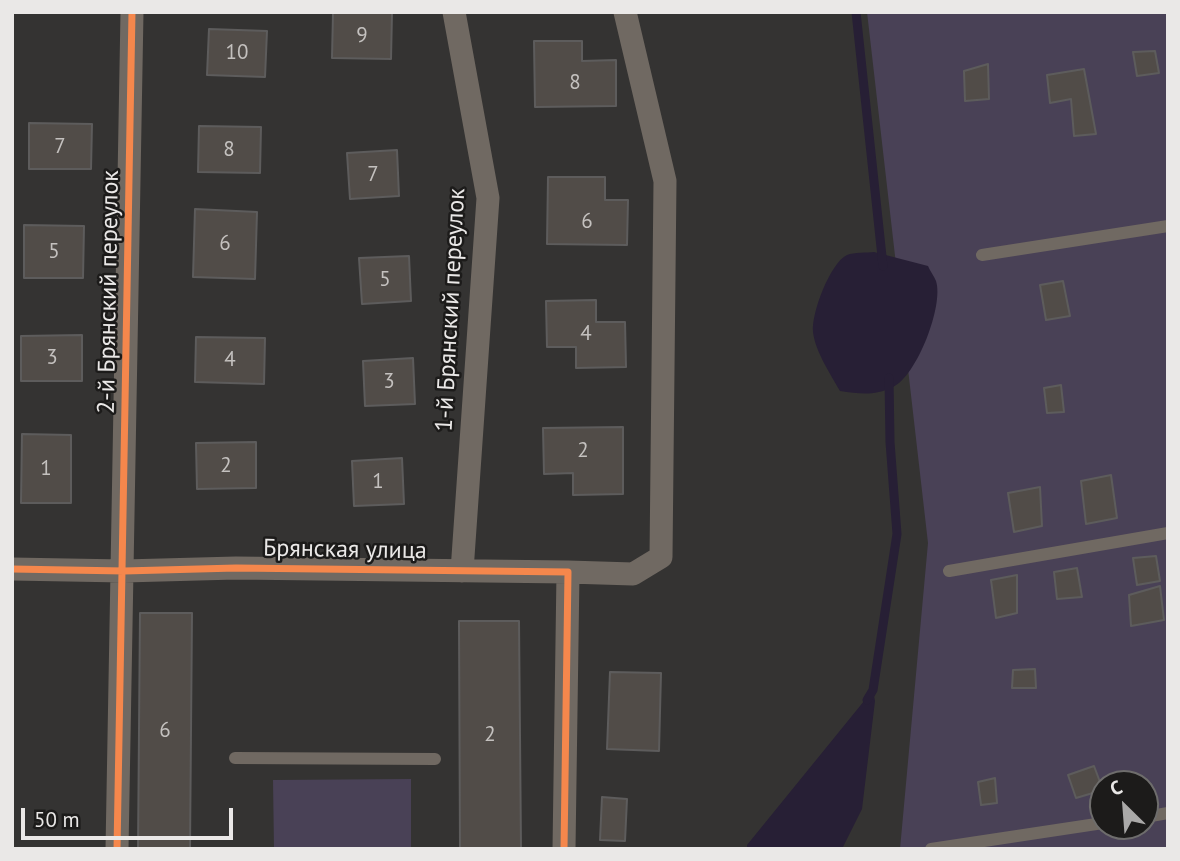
<!DOCTYPE html>
<html>
<head>
<meta charset="utf-8">
<style>
	body { margin:0 }
	#map { position:relative; width:1180px; height:861px; overflow:hidden; background:#343332; font-family:"PT Sans",sans-serif }
	canvas { display:block }
	.frame { position:absolute; inset:0; border:14px solid #eae8e7; pointer-events:none }
	.north { position:absolute; left:1089px; top:770px; width:70px; height:70px; box-sizing:border-box; background:#1c1b1a; border:2px solid #6e6d6c; border-radius:50%; rotate:335deg; font-size:19px; font-weight:700; line-height:28px; text-align:center; color:#eae8e7 }
	.north::after { content:''; display:block; margin:auto; width:24px; height:32px; background:#aaa9a8; clip-path:polygon(50% 0,100% 100%,50% 72%,0 100%) }
	.scale { position:absolute; left:21px; top:808px; width:212px; height:32px; box-sizing:border-box; border:4px solid #eae8e7; border-top:0; padding-left:9px; font-size:21px; line-height:24px; white-space:nowrap; color:#eae8e7; -webkit-text-stroke:5px #1c1b1a; paint-order:stroke }
</style>
</head>
<body>
<div id="map">
<canvas width="1180" height="861"></canvas>
<div class="frame"></div>
<div class="north">С</div>
<div class="scale">50 m</div>
</div>
<script>
const ctx = document.querySelector('canvas').getContext('2d');
ctx.lineJoin = 'round';
function fillPath(path, color) { ctx.fillStyle = color; ctx.fill(path, 'evenodd'); }
function strokePath(path, color, width, dash) { ctx.strokeStyle = color; ctx.lineWidth = width; ctx.lineCap = dash ? 'butt' : 'round'; ctx.setLineDash(dash || []); ctx.stroke(path); }
function drawText(font, color, halo, rows, align = 'center') {
  ctx.font = font + ' "PT Sans",sans-serif'; ctx.lineWidth = 5; ctx.setLineDash([]); ctx.textBaseline = 'middle'; ctx.strokeStyle = halo; ctx.fillStyle = color; for (const [text, x, y, turn = 0] of rows) {
    ctx.save(); ctx.translate(x, y); ctx.rotate((+turn || 0) * Math.PI / 180); ctx.textAlign = isNaN(turn) ? turn : align; if (halo) ctx.strokeText(text, 0, 0); ctx.fillText(text, 0, 0); ctx.restore();
  }
}
fillPath(new Path2D(`
	M 867,12 L 1168,12 L 1168,849 L 900,849 L 928,543 ZM 1103,784 L 1145,784 L 1145,826 L 1103,826 Z
	M 411,779 L 411,849 L 274,849 L 273,780 Z`), '#494156');
fillPath(new Path2D(`
	M 874,252 L 928,266 C 930,271 934,276 936,281 C 944,305 917,376 893,387 C 875,396 860,394 840,391 C 831,375 815,351 813,332 C 811,314 830,263 847,255 C 854,252 867,253 874,252 Z
	M 873,690 L 875,701 L 862,809 L 842,849 L 747,849 L 747,845 Z`), '#271f35');
strokePath(new Path2D(`
	M 856,12 L 883,266
	M 867,700 L 873,690 L 897,534 L 890,442 L 889,378`), '#271f35', 9);
const building = new Path2D(`
	M 333,13 L 392,13 L 391,59 L 332,58 Z
	M 209,29 L 267,31 L 265,77 L 207,75 Z
	M 534,41 L 582,41 L 582,61 L 616,60 L 616,106 L 535,107 Z
	M 1155,51 L 1159,73 L 1137,76 L 1133,52 Z
	M 988,64 L 989,99 L 965,101 L 964,71 Z
	M 1084,69 L 1096,134 L 1074,136 L 1071,99 L 1050,103 L 1047,75 Z
	M 29,123 L 92,124 L 91,169 L 29,169 Z
	M 199,126 L 261,127 L 260,173 L 198,172 Z
	M 397,150 L 399,196 L 350,199 L 347,153 Z
	M 548,177 L 605,177 L 605,200 L 628,200 L 627,245 L 547,244 Z
	M 195,209 L 257,212 L 255,279 L 193,277 Z
	M 24,225 L 84,226 L 83,278 L 24,278 Z
	M 409,256 L 411,301 L 362,304 L 359,258 Z
	M 1063,281 L 1070,316 L 1046,320 L 1040,285 Z
	M 596,300 L 596,322 L 625,322 L 626,367 L 576,368 L 576,347 L 547,347 L 546,301 Z
	M 82,335 L 82,381 L 21,381 L 21,336 Z
	M 196,337 L 265,338 L 264,384 L 195,382 Z
	M 413,358 L 415,404 L 365,406 L 363,361 Z
	M 1061,385 L 1064,412 L 1047,413 L 1044,388 Z
	M 623,427 L 623,494 L 573,495 L 573,473 L 544,474 L 543,428 Z
	M 22,434 L 71,435 L 71,503 L 21,503 Z
	M 256,442 L 256,488 L 197,489 L 196,443 Z
	M 402,458 L 404,504 L 354,506 L 352,461 Z
	M 1111,475 L 1117,518 L 1086,524 L 1081,481 Z
	M 1040,487 L 1042,526 L 1014,532 L 1008,493 Z
	M 1156,556 L 1160,581 L 1137,585 L 1133,558 Z
	M 1077,568 L 1082,597 L 1057,599 L 1054,572 Z
	M 1017,575 L 1017,613 L 996,618 L 991,580 Z
	M 1160,586 L 1164,620 L 1131,626 L 1129,595 Z
	M 140,613 L 192,613 L 190,849 L 138,849 Z
	M 459,621 L 519,621 L 521,849 L 460,849 Z
	M 1035,669 L 1036,688 L 1012,688 L 1013,670 Z
	M 610,672 L 661,673 L 659,751 L 607,749 Z
	M 1094,766 L 1103,790 L 1076,798 L 1068,775 Z
	M 995,778 L 997,803 L 981,805 L 978,782 Z
	M 602,797 L 627,799 L 625,841 L 600,840 Z`);
fillPath(building, '#514c48');
strokePath(building, '#5d5c5c', 2);
strokePath(new Path2D(`
	M 982,255 L 1168,226
	M 949,571 L 1168,533
	M 235,758 L 435,759
	M 1145,817 L 1168,813
	M 931,849 L 1103,823`), '#706962', 12);
strokePath(new Path2D(`
	M 454,12 L 488,198 L 462,571
	M 12,569 L 124,571 L 236,568 L 568,572 L 564,849
	M 568,572 L 633,574 L 661,557 L 665,181 L 625,12
	M 117,849 L 132,12`), '#706962', 23);
strokePath(new Path2D(`
	M 12,569 L 124,571 L 236,568 L 568,572 L 564,849
	M 117,849 L 132,12`), '#f5874c', 7);
drawText('21px', '#c4c1bf', null, [
	["9",362,36],
	["10",237,53],
	["8",575,83],
	["7",60,147],
	["8",229,150],
	["7",373,175],
	["6",587,222],
	["6",225,244],
	["5",54,252],
	["5",385,280],
	["4",586,334],
	["3",52,358],
	["4",230,360],
	["3",389,382],
	["2",583,451],
	["2",226,466],
	["1",46,469],
	["1",378,482],
	["6",165,731],
	["2",490,735]
]);
drawText('24px', '#eae8e7', '#1c1b1a', [
	["2-й Брянский переулок",109,292,-89],
	["1-й Брянский переулок",451,310,-87],
	["Брянская улица",345,550,1]
]);
</script>
</body>
</html>
